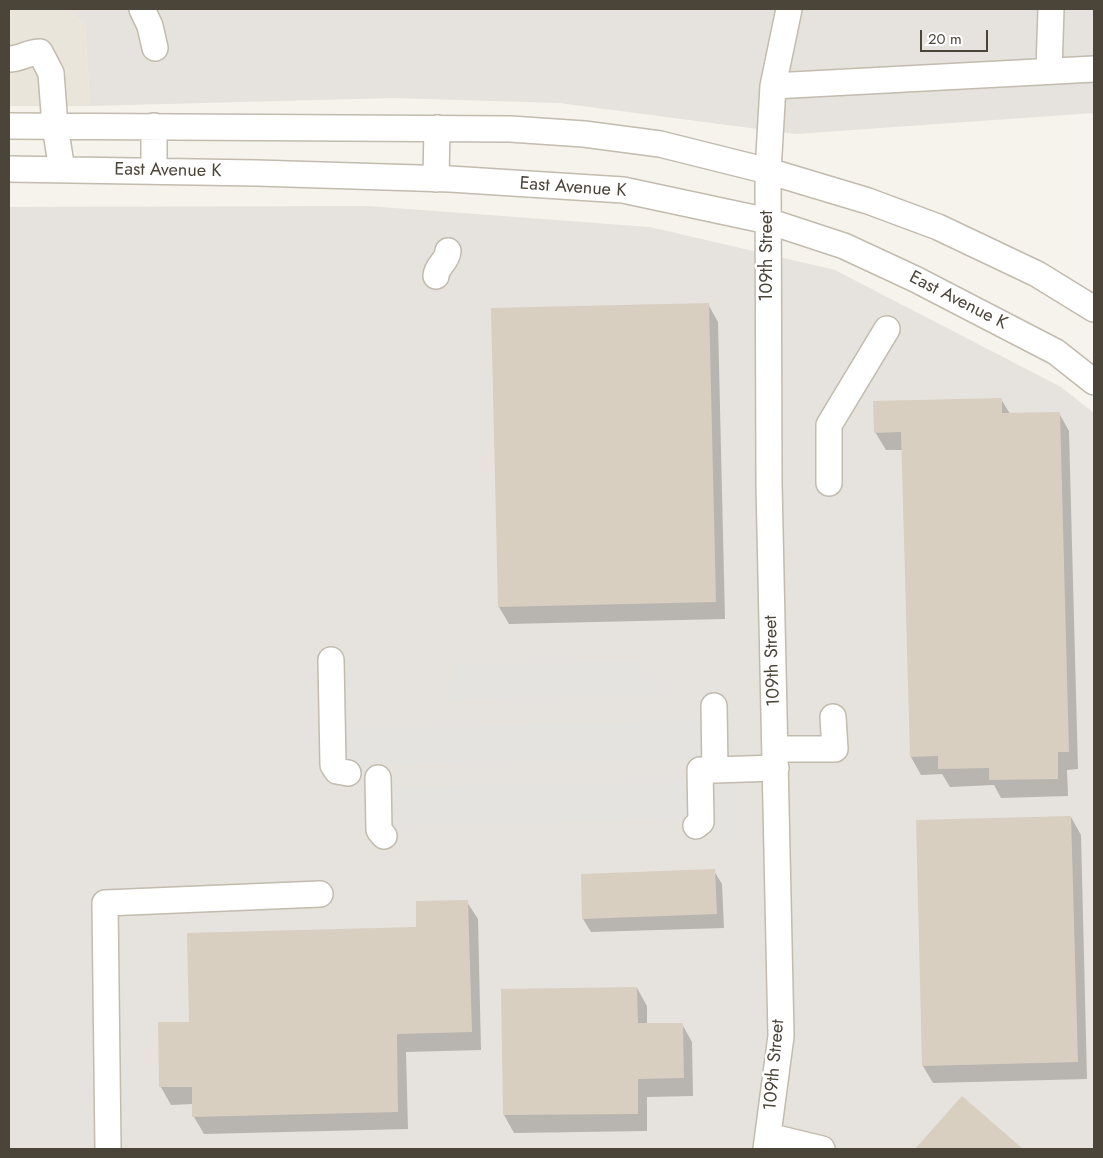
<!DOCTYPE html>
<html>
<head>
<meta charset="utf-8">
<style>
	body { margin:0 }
	#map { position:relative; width:1103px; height:1158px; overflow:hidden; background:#f6f3ec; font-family:Jost,sans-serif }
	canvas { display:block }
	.frame { position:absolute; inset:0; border:10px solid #4b4439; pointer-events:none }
	.scale { position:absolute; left:920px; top:30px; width:68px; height:22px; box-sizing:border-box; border:2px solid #4b4439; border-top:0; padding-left:6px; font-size:15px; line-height:18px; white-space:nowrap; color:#4b4439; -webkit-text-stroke:4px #fff; paint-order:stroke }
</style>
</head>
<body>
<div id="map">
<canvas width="1103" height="1158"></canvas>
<div class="frame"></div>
<div class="scale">20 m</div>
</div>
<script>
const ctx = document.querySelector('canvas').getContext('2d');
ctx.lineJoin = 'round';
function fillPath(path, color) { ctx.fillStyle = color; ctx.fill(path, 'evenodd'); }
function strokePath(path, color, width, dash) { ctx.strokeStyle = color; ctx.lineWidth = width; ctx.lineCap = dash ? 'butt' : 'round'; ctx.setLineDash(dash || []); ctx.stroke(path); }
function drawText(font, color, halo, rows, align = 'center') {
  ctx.font = font + ' Jost,sans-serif'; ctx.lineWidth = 5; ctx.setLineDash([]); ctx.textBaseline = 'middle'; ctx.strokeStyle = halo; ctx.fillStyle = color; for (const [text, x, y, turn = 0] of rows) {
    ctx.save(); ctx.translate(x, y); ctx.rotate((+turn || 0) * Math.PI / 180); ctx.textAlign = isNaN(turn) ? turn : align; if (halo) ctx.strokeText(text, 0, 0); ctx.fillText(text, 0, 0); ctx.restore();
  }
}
fillPath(new Path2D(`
	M 9,9 L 65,9 L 85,24 L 90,106 L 9,106 Z`), '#eae5da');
fillPath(new Path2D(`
	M 65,9 L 1094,9 L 1094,113 L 796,134 L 559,103 L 393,98 L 90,106 L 85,24 Z
	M 368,206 L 650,227 L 835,270 L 1061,387 L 1094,413 L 1094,1149 L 9,1149 L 9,207 Z`), '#e6e2dd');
fillPath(new Path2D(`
	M 641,660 L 641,678 L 660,677 L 660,695 L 447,700 L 446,682 L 455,681 L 455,664 Z
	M 698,721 L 700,758 L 346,765 L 346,728 Z
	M 691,781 L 692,818 L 394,826 L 394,788 Z
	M 717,785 L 733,785 L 734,839 L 718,840 Z`), '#e5e3e0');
fillPath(new Path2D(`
	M 708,304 L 718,322 L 725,619 L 509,624 L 499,607 Z
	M 1001,399 L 1010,414 L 1059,413 L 1069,431 L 1078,769 L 1067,770 L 1068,796 L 1001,798 L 994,785 L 950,787 L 942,774 L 921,775 L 911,757 L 903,450 L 886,450 L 875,432 Z
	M 1071,817 L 1081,835 L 1087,1079 L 933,1083 L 923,1066 Z
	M 714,871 L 722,884 L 724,928 L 591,932 L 583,919 Z
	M 467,902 L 478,919 L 481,1050 L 406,1052 L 408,1129 L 204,1134 L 194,1117 L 193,1104 L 171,1105 L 161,1087 L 191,1023 L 417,928 Z
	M 637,988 L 647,1006 L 647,1024 L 682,1024 L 692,1042 L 693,1096 L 647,1097 L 647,1131 L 514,1133 L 504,1115 L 502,990 Z
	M 962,1098 L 1021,1149 L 917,1149 Z`), '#0003');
fillPath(new Path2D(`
	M 709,303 L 716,602 L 498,607 L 491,308 Z
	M 1002,398 L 1002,413 L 1060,412 L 1069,752 L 1058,752 L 1058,779 L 989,780 L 989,768 L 938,769 L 938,756 L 910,757 L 901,432 L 874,433 L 873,401 Z
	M 1071,816 L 1078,1062 L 922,1066 L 916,820 Z
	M 715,869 L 717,914 L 582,919 L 581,874 Z
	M 468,900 L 472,1032 L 397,1034 L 398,1112 L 192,1117 L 192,1087 L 159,1087 L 158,1022 L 189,1022 L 187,933 L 416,927 L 416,901 Z
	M 637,987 L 638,1023 L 683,1023 L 684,1078 L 638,1079 L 638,1114 L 503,1115 L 501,989 Z
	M 962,1096 L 1023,1149 L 915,1149 Z`), '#d8cfc1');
const minor = new Path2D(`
	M 142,9 L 150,26 L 155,48
	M 9,59 C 20,59 29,52 40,52 L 51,73 L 55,126 L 62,170
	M 1049,71 L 1051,9
	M 773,86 L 789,9
	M 9,126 L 510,129 L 584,134 L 660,144 L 768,171 L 868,201 L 938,227 L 1037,274 L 1094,309
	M 9,169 L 257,173 L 450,179 L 623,190 L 768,221 L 844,246 L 915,279 L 1056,352 L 1094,382
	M 154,171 L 154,126
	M 436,179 L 437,128
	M 436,276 C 437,265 447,262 448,251
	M 829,483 L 829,425 L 887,329
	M 331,660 L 333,765 L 337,771 L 348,773
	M 714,706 L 715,770 L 776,768
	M 776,749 L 835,749 L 833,717
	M 378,778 L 379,830 L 384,836
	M 696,826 L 701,822 L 700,770
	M 768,1136 L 822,1149
	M 108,1149 L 105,903 L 320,894
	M 766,1149 L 781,1036 L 769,484 L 768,171 L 773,86 L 1094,69`);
strokePath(minor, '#c2bbae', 28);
strokePath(minor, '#fff', 25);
drawText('18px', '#4b4439', '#fff', [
	["East Avenue K",168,171,1],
	["East Avenue K",573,188,4],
	["109th Street",768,256,-90],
	["East Avenue K",958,301,27],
	["109th Street",773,661,-92],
	["109th Street",775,1065,-85]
]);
</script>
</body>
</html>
